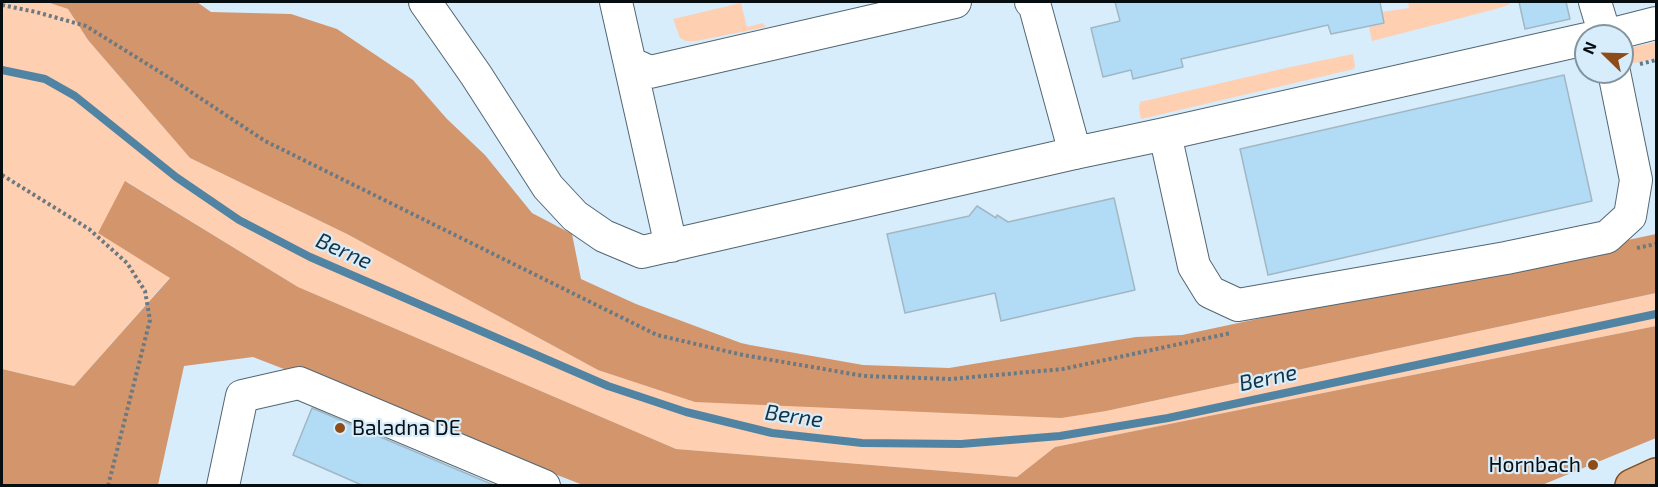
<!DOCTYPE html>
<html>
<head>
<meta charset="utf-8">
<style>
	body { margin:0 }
	#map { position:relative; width:1658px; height:487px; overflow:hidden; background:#d7edfb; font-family:"Exo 2",sans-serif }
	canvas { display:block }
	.frame { position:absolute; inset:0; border:3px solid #070e12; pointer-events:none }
	.north { position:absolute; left:1574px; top:24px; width:60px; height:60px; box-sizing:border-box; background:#d7edfb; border:2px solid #84949e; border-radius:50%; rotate:293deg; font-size:16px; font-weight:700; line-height:24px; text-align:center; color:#070e12 }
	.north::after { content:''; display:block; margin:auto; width:21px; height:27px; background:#8e4c19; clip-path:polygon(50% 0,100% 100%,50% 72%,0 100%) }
</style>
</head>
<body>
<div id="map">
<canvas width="1658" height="487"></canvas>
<div class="frame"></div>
<div class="north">N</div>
</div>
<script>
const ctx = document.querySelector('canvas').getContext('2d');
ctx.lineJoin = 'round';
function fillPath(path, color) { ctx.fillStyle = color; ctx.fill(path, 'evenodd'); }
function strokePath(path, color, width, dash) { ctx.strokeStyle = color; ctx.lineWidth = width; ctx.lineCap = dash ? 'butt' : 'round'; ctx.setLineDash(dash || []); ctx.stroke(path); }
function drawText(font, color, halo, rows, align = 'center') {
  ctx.font = font + ' "Exo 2",sans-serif'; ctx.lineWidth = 4.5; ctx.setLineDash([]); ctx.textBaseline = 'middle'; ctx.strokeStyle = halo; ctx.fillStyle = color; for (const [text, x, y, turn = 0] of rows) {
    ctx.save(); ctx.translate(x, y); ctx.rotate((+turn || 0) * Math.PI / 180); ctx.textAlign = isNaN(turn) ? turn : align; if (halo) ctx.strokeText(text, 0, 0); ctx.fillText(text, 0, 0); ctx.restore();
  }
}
fillPath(new Path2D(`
	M 2,2 L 47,2 L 68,9 L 88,40 L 190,158 L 347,234 L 598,370 L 1106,411 L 1656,293 L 1656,326 L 1055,447 L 1017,477 L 676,449 L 298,287 L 126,181 L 170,277 L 74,386 L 2,369 Z
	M 1408,2 L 1511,2 L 1508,5 L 1496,9 L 1372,41 L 1369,27 L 1384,23 L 1382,12 L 1409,8 Z
	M 741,3 L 747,27 L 763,23 L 766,27 L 696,41 L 686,41 L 680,38 L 673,19 Z
	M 1656,42 L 1656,58 L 1625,65 L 1625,52 L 1629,48 Z
	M 1353,54 L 1355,65 L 1354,69 L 1141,119 L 1139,109 L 1140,102 L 1286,68 Z`), '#ffcfb1');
fillPath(new Path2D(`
	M 47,2 L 197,2 L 211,12 L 291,14 L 337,29 L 413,80 L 447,119 L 485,155 L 532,213 L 572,234 L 581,279 L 636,304 L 741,343 L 750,345 L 863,365 L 949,368 L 1136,337 L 1182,335 L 1656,234 L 1656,293 L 1106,411 L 1061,418 L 695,402 L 598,370 L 347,234 L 190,158 L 88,40 L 68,9 Z
	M 125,181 L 298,287 L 676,449 L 1017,477 L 1055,447 L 1656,326 L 1656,438 L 1542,485 L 583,485 L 253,357 L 184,366 L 158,485 L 2,486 L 2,369 L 74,386 L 170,278 L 98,233 Z`), '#d3956c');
strokePath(new Path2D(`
	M 2,70 L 45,79 L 75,96 L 176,177 L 239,220 L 310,257 L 608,386 L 686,412 L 772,433 L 862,443 L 961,444 L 1060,436 L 1168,418 L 1656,314`), '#5184a3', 8);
const building = new Path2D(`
	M 1115,2 L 1380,2 L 1384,23 L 1331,34 L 1328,25 L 1181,59 L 1183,67 L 1133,79 L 1131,70 L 1103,77 L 1091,28 L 1120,21 Z
	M 1519,2 L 1566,2 L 1570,19 L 1525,29 Z
	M 1564,75 L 1592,201 L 1268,275 L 1240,149 Z
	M 1114,198 L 1135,290 L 1001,321 L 995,293 L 905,313 L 887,234 L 969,216 L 977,206 L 996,218 L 997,215 L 1008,222 Z
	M 312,408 L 496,486 L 364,486 L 293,455 Z`);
fillPath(building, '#b2dbf5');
strokePath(building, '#a2b7c4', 1.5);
const minor = new Path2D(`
	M 425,2 L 476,75 L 548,187 L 575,216 L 604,236 L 642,252 L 1075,153 L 1165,134 L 1586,39
	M 616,2 L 671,246
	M 1031,2 L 1034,3 L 1075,153
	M 1595,2 L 1605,35 L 1602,36
	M 1605,36 L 1656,23
	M 630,63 L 650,72 L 955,2
	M 1165,134 L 1194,266 L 1210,292 L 1238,305 L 1506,258 L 1607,237 L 1630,216 L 1636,180 L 1614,72
	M 223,486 L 242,396 L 299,383 L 544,486`);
const major = new Path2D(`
	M 1632,486 L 1656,475`);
strokePath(minor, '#546672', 34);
strokePath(major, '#844c1f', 36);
strokePath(new Path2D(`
	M 2,5 L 36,12 L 86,26 L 176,82 L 265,141 L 657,335 L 743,355 L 864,376 L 951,379 L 1063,369 L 1231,333
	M 1640,64 L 1656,60
	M 2,175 L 89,229 L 127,263 L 145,291 L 150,320 L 108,486
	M 1637,248 L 1656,244`), '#6b7982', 4, [3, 3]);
strokePath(minor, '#fff', 32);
strokePath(major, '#dda77d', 33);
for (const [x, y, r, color] of [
	[340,428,6,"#8e4c19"],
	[1593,465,6,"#8e4c19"]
]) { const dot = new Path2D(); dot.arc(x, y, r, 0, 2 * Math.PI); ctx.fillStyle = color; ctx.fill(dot); strokePath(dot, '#d7edfb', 2); }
drawText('21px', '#070e12', '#d7edfb', [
	["Baladna DE",352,428],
	["Hornbach",1581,465,"right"]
], 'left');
drawText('italic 22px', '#133345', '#d7edfb', [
	["Berne",344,251,24],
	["Berne",1268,378,-12],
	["Berne",794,416,8]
]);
</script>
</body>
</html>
